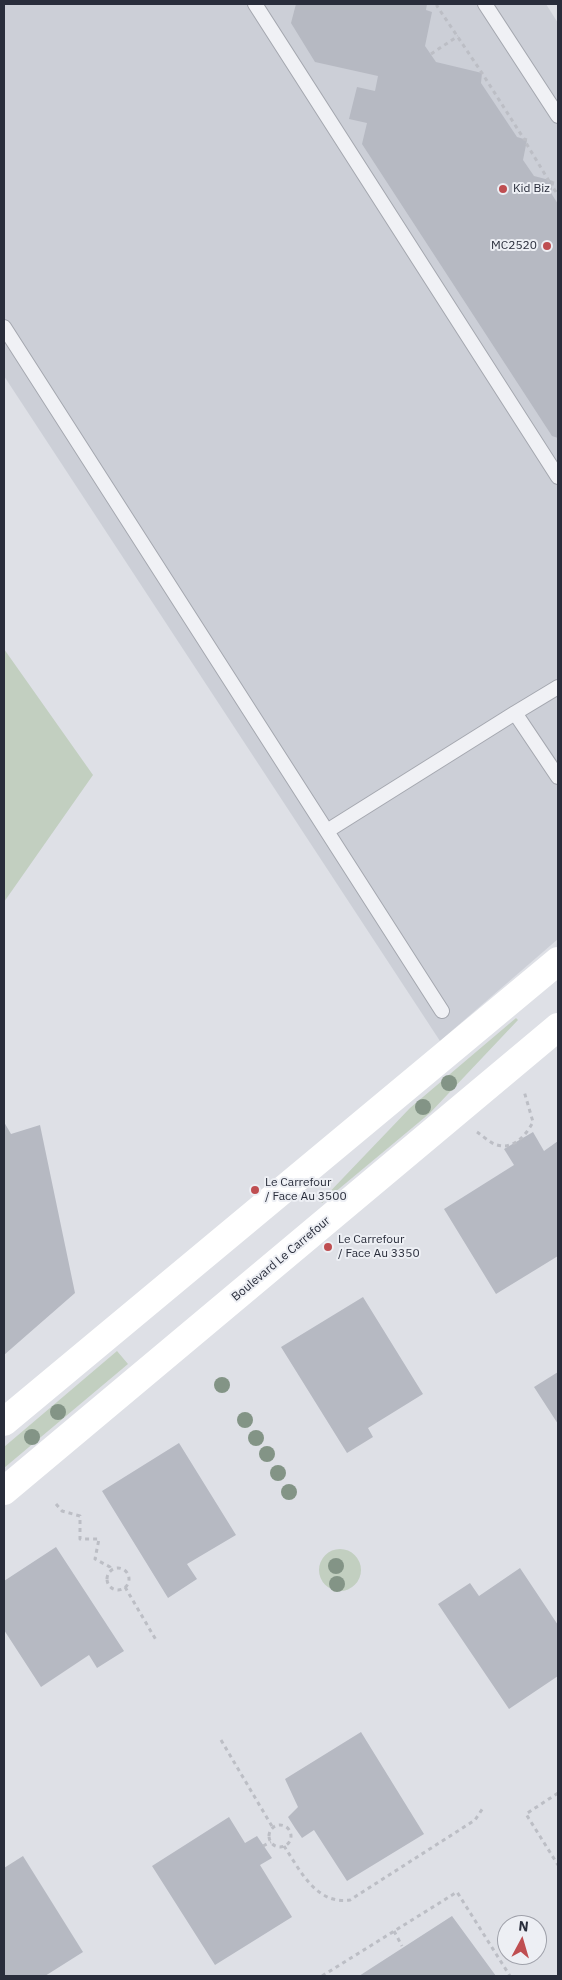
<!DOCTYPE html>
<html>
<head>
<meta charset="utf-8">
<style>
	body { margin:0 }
	#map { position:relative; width:562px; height:1980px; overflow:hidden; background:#dee0e6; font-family:"IBM Plex Sans",sans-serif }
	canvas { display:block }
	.frame { position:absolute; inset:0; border:5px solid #292d3b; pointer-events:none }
	.north { position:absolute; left:497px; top:1915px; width:50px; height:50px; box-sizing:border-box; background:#edeff4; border:1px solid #9fa1aa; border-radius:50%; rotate:6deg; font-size:14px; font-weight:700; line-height:20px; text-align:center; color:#292d3b }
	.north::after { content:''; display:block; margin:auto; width:18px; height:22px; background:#bf4e51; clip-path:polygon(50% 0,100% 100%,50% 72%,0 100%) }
</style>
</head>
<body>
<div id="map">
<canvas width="562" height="1980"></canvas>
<div class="frame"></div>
<div class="north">N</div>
</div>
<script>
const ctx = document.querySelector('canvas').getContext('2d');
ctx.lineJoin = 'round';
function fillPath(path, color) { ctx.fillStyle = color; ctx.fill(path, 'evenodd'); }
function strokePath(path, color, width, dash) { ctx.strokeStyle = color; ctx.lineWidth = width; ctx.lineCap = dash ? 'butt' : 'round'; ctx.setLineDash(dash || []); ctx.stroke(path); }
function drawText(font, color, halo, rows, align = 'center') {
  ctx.font = font + ' "IBM Plex Sans",sans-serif'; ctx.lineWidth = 4; ctx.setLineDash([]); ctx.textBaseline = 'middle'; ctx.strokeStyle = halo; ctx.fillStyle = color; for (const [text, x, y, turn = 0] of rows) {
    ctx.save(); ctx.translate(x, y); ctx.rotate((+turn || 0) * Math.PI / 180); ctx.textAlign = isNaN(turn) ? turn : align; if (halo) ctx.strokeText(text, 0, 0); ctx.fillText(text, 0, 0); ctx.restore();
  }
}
fillPath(new Path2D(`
	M 4,4 L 546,4 L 558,23 L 558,939 L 440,1041 L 4,376 Z`), '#cccfd7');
fillPath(new Path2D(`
	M 4,649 L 93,775 L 4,902 Z
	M 516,1018 L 518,1020 L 430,1113 L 322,1203 L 321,1201 L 410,1108 Z
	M 117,1351 L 128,1364 L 4,1468 L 4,1447 Z
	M319 1570a21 21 0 1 1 42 0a21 21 0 1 1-42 0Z`), '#c2cfc0');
fillPath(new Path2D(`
	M 296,4 L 427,4 L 426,10 L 432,12 L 425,46 L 436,62 L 482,73 L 481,83 L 517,137 L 527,140 L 523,160 L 534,176 L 553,181 L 551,193 L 558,204 L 558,438 L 552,436 L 362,144 L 367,123 L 349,119 L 357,87 L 375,91 L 378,76 L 315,62 L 291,23 Z
	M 4,1122 L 11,1134 L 40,1125 L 75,1293 L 4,1355 Z
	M 533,1132 L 544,1151 L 558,1141 L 558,1256 L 496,1294 L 444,1209 L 514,1165 L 504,1149 Z
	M 363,1297 L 423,1394 L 368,1428 L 373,1437 L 347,1453 L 281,1347 Z
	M 558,1372 L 558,1424 L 534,1387 Z
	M 179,1443 L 236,1535 L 187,1564 L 197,1579 L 168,1598 L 102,1491 Z
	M 56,1547 L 124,1651 L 97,1668 L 89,1655 L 41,1687 L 4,1630 L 4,1581 Z
	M 520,1568 L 558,1625 L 558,1676 L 509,1709 L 438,1604 L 470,1583 L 479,1596 Z
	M 361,1732 L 424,1834 L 347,1881 L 314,1830 L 302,1838 L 295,1828 L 288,1817 L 298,1807 L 285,1779 Z
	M 229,1817 L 245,1843 L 257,1836 L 272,1858 L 260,1865 L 292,1917 L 215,1965 L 152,1866 Z
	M 23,1856 L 83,1952 L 45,1976 L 4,1976 L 4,1868 Z
	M 452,1916 L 496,1976 L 359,1976 Z`), '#b6b9c2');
const lane = new Path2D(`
	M 255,4 L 558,477
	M 485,4 L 558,116
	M 4,327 L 442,1011
	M 558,687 L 515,713 L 558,777
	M 327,831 L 515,713`);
strokePath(lane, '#a4a7af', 16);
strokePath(new Path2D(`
	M 437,4 L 437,6 L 482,73 L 524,139 L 527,140 L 526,143 L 549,181 L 553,181 L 552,186 L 558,195
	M 431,54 L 458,36
	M 477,1132 C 483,1136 490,1143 497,1145 C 514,1150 526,1135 533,1122 L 524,1091
	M 56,1504 L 62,1511 L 80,1516 L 80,1539 L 99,1539 L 95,1559 L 110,1567 L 111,1570
	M107 1579a11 11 0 1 1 22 0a11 11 0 1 1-22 0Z
	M 125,1587 L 156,1640
	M 221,1740 L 273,1828
	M 558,1793 L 526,1814 L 558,1865
	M269 1836a11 11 0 1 1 22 0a11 11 0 1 1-22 0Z
	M 263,1846 L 271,1842
	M 284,1846 C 300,1870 316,1905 350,1900 L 475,1820 L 483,1808
	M 394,1931 L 402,1946
	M 322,1976 L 457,1892 L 510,1976`), '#bcbec5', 3, [4, 4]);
strokePath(lane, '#f0f1f5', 14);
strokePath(new Path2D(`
	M 4,1422 L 558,961
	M 4,1491 L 558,1027`), '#fff', 28);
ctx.fillStyle = '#839486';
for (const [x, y] of [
	[449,1083],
	[423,1107],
	[222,1385],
	[58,1412],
	[245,1420],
	[32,1437],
	[256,1438],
	[267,1454],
	[278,1473],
	[289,1492],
	[336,1566],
	[337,1584]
]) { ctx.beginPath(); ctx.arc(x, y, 8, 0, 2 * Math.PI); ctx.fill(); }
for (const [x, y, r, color] of [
	[503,189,5,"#bf4e51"],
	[547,246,5,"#bf4e51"],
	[255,1190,5,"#bf4e51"],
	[328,1247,5,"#bf4e51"]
]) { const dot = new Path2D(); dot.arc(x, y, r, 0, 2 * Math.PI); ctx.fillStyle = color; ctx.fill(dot); strokePath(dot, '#edeff4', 2); }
drawText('12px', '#292d3b', '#edeff4', [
	["Kid Biz",513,189],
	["MC2520",537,246,"right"],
	["Le Carrefour",265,1183],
	["/ Face Au 3500",265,1197],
	["Le Carrefour",338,1240],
	["/ Face Au 3350",338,1254]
], 'left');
drawText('12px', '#292d3b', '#edeff4', [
	["Boulevard Le Carrefour",281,1259,-40]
]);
</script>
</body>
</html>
